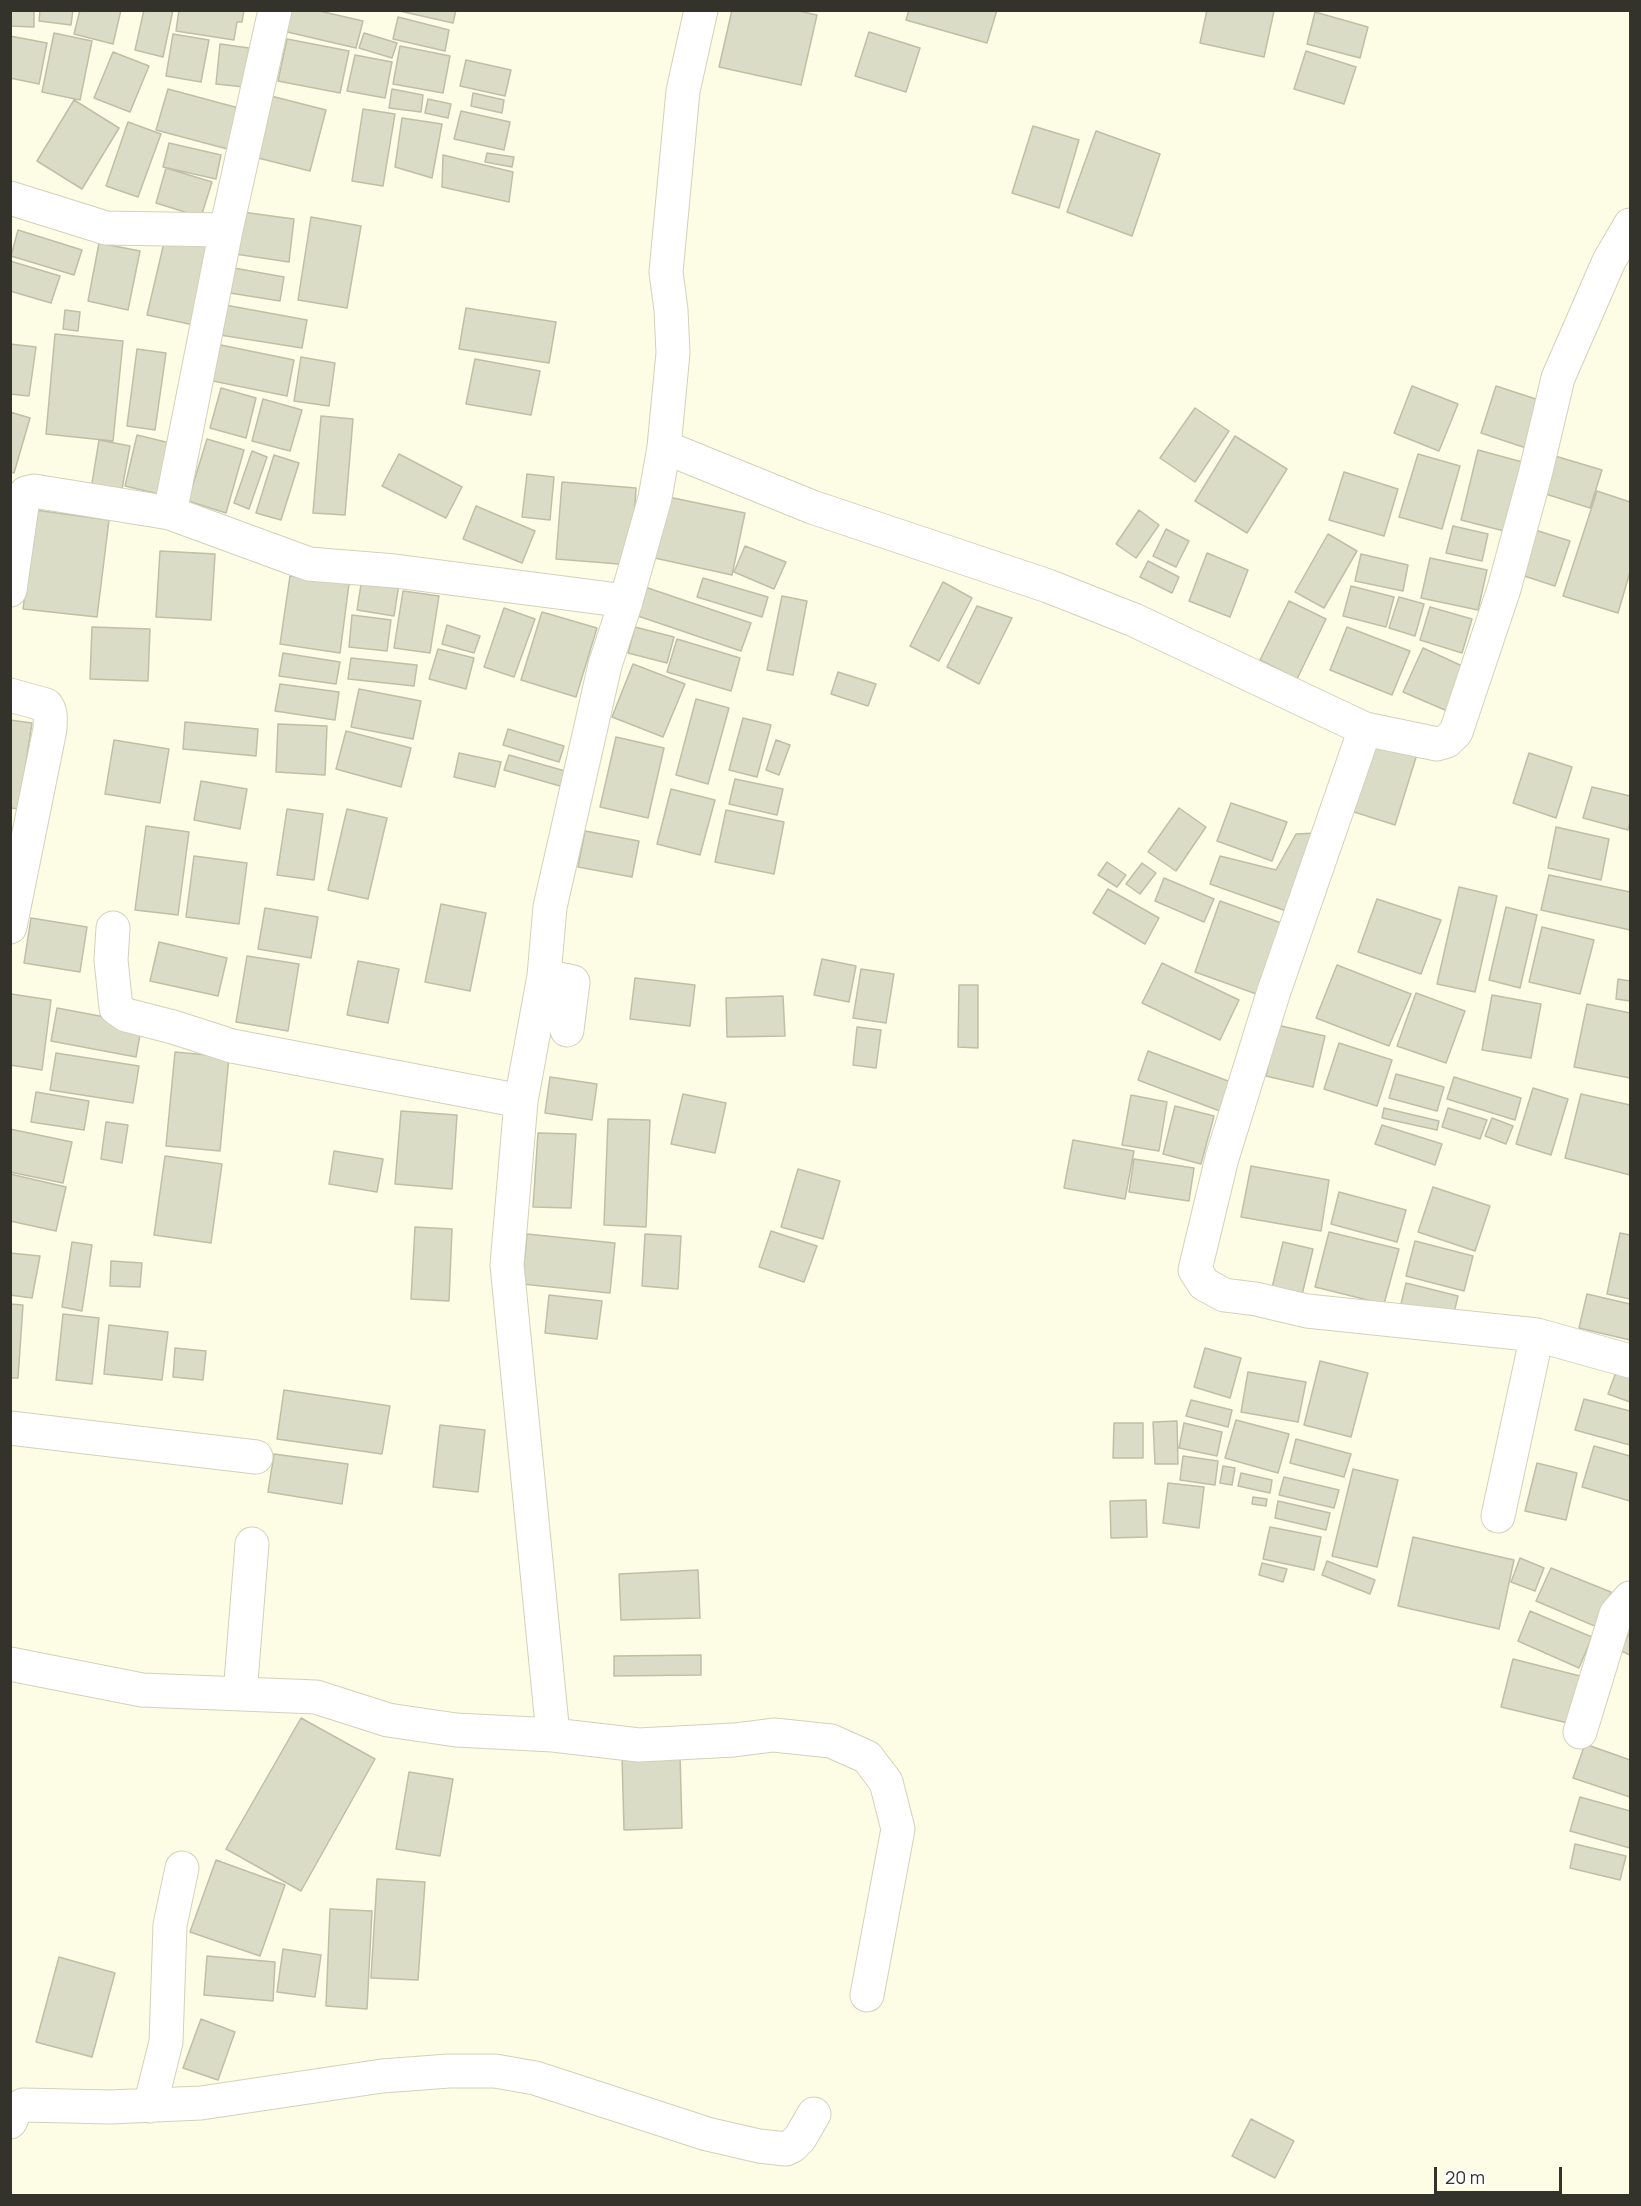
<!DOCTYPE html>
<html>
<head>
<meta charset="utf-8">
<style>
	body { margin:0 }
	#map { position:relative; width:1641px; height:2206px; overflow:hidden; background:#fdfde6; font-family:Manrope,sans-serif }
	canvas { display:block }
	.frame { position:absolute; inset:0; border:12px solid #33332b; pointer-events:none }
	.scale { position:absolute; left:1434px; top:2167px; width:128px; height:27px; box-sizing:border-box; border:3px solid #33332b; border-top:0; padding-left:8px; font-size:18px; line-height:21px; white-space:nowrap; color:#33332b; -webkit-text-stroke:4px #fff; paint-order:stroke }
</style>
</head>
<body>
<div id="map">
<canvas width="1641" height="2206"></canvas>
<div class="frame"></div>
<div class="scale">20 m</div>
</div>
<script>
const ctx = document.querySelector('canvas').getContext('2d');
ctx.lineJoin = 'round';
function fillPath(path, color) { ctx.fillStyle = color; ctx.fill(path, 'evenodd'); }
function strokePath(path, color, width, dash) { ctx.strokeStyle = color; ctx.lineWidth = width; ctx.lineCap = dash ? 'butt' : 'round'; ctx.setLineDash(dash || []); ctx.stroke(path); }
const building = new Path2D(`
	M 10,10 L 34,10 L 34,27 L 10,26 Z
	M 40,10 L 73,10 L 71,25 L 39,21 Z
	M 80,10 L 121,10 L 113,44 L 74,34 Z
	M 144,10 L 173,10 L 163,57 L 135,50 Z
	M 179,10 L 244,10 L 242,22 L 237,22 L 234,40 L 176,31 Z
	M 287,10 L 315,10 L 363,21 L 356,48 L 283,31 Z
	M 395,10 L 456,10 L 453,23 Z
	M 732,10 L 794,10 L 817,15 L 801,85 L 719,67 Z
	M 909,10 L 997,10 L 987,43 L 906,20 Z
	M 1207,10 L 1274,11 L 1264,57 L 1200,43 Z
	M 1315,12 L 1368,27 L 1360,58 L 1307,44 Z
	M 398,17 L 449,30 L 445,51 L 393,39 Z
	M 869,32 L 920,48 L 906,92 L 855,76 Z
	M 54,33 L 92,41 L 80,100 L 42,92 Z
	M 364,33 L 397,43 L 392,58 L 359,48 Z
	M 173,34 L 209,40 L 201,82 L 166,76 Z
	M 10,36 L 47,43 L 39,84 L 10,78 Z
	M 287,39 L 349,51 L 340,93 L 278,81 Z
	M 220,44 L 249,48 L 244,87 L 216,84 Z
	M 400,46 L 450,56 L 443,93 L 393,84 Z
	M 1306,51 L 1356,67 L 1344,104 L 1294,89 Z
	M 113,52 L 149,66 L 130,112 L 94,98 Z
	M 355,55 L 392,62 L 385,98 L 347,91 Z
	M 466,60 L 511,70 L 505,96 L 460,86 Z
	M 168,89 L 246,110 L 235,151 L 156,130 Z
	M 392,89 L 423,95 L 421,112 L 389,108 Z
	M 473,93 L 504,100 L 502,113 L 471,106 Z
	M 271,96 L 326,110 L 310,171 L 254,157 Z
	M 428,99 L 451,104 L 448,118 L 425,113 Z
	M 74,100 L 119,128 L 82,189 L 37,161 Z
	M 363,109 L 395,114 L 383,186 L 352,181 Z
	M 461,111 L 510,122 L 504,150 L 454,139 Z
	M 402,118 L 442,124 L 432,178 L 395,167 Z
	M 128,122 L 161,134 L 138,197 L 106,186 Z
	M 1033,126 L 1079,140 L 1059,208 L 1012,193 Z
	M 1096,131 L 1160,154 L 1132,236 L 1067,212 Z
	M 169,143 L 221,155 L 216,179 L 163,167 Z
	M 487,153 L 514,157 L 512,167 L 485,162 Z
	M 443,155 L 513,172 L 509,202 L 442,187 Z
	M 166,168 L 212,182 L 201,217 L 156,203 Z
	M 242,212 L 294,219 L 289,262 L 235,254 Z
	M 311,217 L 361,226 L 347,308 L 298,300 Z
	M 18,230 L 82,250 L 74,275 L 11,256 Z
	M 166,234 L 213,246 L 194,325 L 147,315 Z
	M 99,243 L 140,251 L 128,310 L 88,301 Z
	M 10,261 L 60,276 L 51,303 L 10,291 Z
	M 234,268 L 284,277 L 280,301 L 230,293 Z
	M 225,305 L 307,320 L 302,348 L 220,335 Z
	M 466,308 L 556,322 L 549,363 L 459,349 Z
	M 65,310 L 80,312 L 78,331 L 63,329 Z
	M 55,334 L 123,341 L 113,441 L 46,434 Z
	M 211,343 L 294,360 L 287,396 L 203,379 Z
	M 10,344 L 36,347 L 29,396 L 10,394 Z
	M 137,349 L 166,353 L 155,430 L 127,426 Z
	M 301,357 L 335,363 L 329,406 L 294,401 Z
	M 475,359 L 540,371 L 531,415 L 466,404 Z
	M 1412,386 L 1458,404 L 1439,451 L 1394,433 Z
	M 1496,386 L 1551,404 L 1535,451 L 1481,433 Z
	M 221,388 L 256,398 L 246,438 L 210,428 Z
	M 263,399 L 302,410 L 290,451 L 252,441 Z
	M 1195,408 L 1229,431 L 1195,482 L 1160,458 Z
	M 10,412 L 30,418 L 14,473 L 10,472 Z
	M 321,416 L 353,419 L 345,515 L 313,513 Z
	M 137,435 L 174,444 L 163,495 L 125,486 Z
	M 1235,436 L 1287,469 L 1247,533 L 1195,501 Z
	M 207,439 L 244,450 L 226,513 L 188,501 Z
	M 99,440 L 130,446 L 121,494 L 91,489 Z
	M 1478,450 L 1526,463 L 1508,532 L 1461,520 Z
	M 252,451 L 267,457 L 249,509 L 234,503 Z
	M 1545,453 L 1602,470 L 1590,508 L 1533,490 Z
	M 399,454 L 462,487 L 446,518 L 382,486 Z
	M 1418,454 L 1460,466 L 1442,529 L 1399,517 Z
	M 274,455 L 299,463 L 281,520 L 256,513 Z
	M 1344,472 L 1398,489 L 1384,536 L 1329,520 Z
	M 527,474 L 554,477 L 550,520 L 522,517 Z
	M 562,482 L 636,488 L 631,565 L 556,559 Z
	M 1597,491 L 1630,502 L 1630,572 L 1618,613 L 1563,596 Z
	M 664,496 L 745,513 L 732,575 L 650,557 Z
	M 476,506 L 535,531 L 522,563 L 463,539 Z
	M 35,510 L 109,520 L 97,617 L 23,609 Z
	M 1139,510 L 1159,525 L 1136,558 L 1116,544 Z
	M 1453,526 L 1488,534 L 1482,561 L 1446,553 Z
	M 1166,529 L 1189,541 L 1176,567 L 1153,556 Z
	M 1532,529 L 1570,541 L 1555,586 L 1518,574 Z
	M 1328,534 L 1357,551 L 1324,608 L 1295,592 Z
	M 745,546 L 786,562 L 774,589 L 734,572 Z
	M 160,551 L 215,554 L 211,620 L 156,617 Z
	M 1207,553 L 1248,570 L 1230,617 L 1189,601 Z
	M 1361,554 L 1408,565 L 1403,591 L 1355,581 Z
	M 1430,558 L 1487,570 L 1478,610 L 1421,598 Z
	M 1148,561 L 1179,577 L 1172,593 L 1140,577 Z
	M 290,576 L 349,584 L 340,653 L 280,644 Z
	M 362,578 L 399,584 L 394,616 L 357,610 Z
	M 703,578 L 768,597 L 762,617 L 697,597 Z
	M 943,582 L 972,598 L 939,661 L 910,646 Z
	M 1351,586 L 1394,597 L 1386,627 L 1343,616 Z
	M 645,587 L 751,623 L 741,651 L 635,615 Z
	M 403,591 L 439,596 L 430,653 L 394,648 Z
	M 782,596 L 807,601 L 793,675 L 767,670 Z
	M 1399,597 L 1424,604 L 1415,636 L 1389,628 Z
	M 1289,601 L 1326,619 L 1297,679 L 1260,660 Z
	M 977,606 L 1012,618 L 979,684 L 947,667 Z
	M 1430,607 L 1472,619 L 1462,653 L 1420,640 Z
	M 504,608 L 535,619 L 514,677 L 484,667 Z
	M 542,612 L 597,628 L 576,697 L 521,680 Z
	M 352,615 L 391,620 L 387,651 L 349,647 Z
	M 447,625 L 480,636 L 474,653 L 442,644 Z
	M 92,627 L 150,629 L 148,681 L 90,679 Z
	M 635,627 L 674,637 L 667,663 L 628,653 Z
	M 1347,627 L 1410,651 L 1392,695 L 1330,670 Z
	M 677,639 L 740,658 L 731,691 L 667,672 Z
	M 1423,648 L 1471,670 L 1452,713 L 1403,692 Z
	M 438,649 L 474,658 L 466,689 L 429,679 Z
	M 283,653 L 340,662 L 336,684 L 279,676 Z
	M 351,658 L 417,665 L 414,686 L 348,679 Z
	M 633,664 L 685,684 L 663,737 L 612,717 Z
	M 838,672 L 876,684 L 868,706 L 831,694 Z
	M 280,684 L 339,692 L 335,720 L 275,711 Z
	M 359,689 L 421,701 L 413,739 L 351,727 Z
	M 696,699 L 729,708 L 708,784 L 676,775 Z
	M 743,718 L 771,725 L 757,777 L 729,770 Z
	M 10,720 L 32,723 L 19,809 L 10,808 Z
	M 185,722 L 258,729 L 256,756 L 183,749 Z
	M 278,724 L 327,726 L 325,775 L 276,772 Z
	M 508,729 L 564,746 L 559,762 L 503,745 Z
	M 346,731 L 411,748 L 401,787 L 336,769 Z
	M 616,737 L 664,748 L 648,818 L 600,807 Z
	M 1374,737 L 1418,751 L 1395,825 L 1351,811 Z
	M 114,740 L 169,749 L 160,803 L 105,794 Z
	M 776,740 L 790,745 L 779,775 L 766,770 Z
	M 459,753 L 501,762 L 495,787 L 454,777 Z
	M 1529,753 L 1572,767 L 1556,818 L 1513,803 Z
	M 509,755 L 565,771 L 560,786 L 504,770 Z
	M 735,779 L 783,789 L 777,815 L 729,804 Z
	M 201,781 L 247,789 L 240,829 L 194,820 Z
	M 1592,787 L 1630,796 L 1630,822 L 1628,830 L 1583,818 Z
	M 671,789 L 715,800 L 700,855 L 657,844 Z
	M 1231,803 L 1287,822 L 1272,861 L 1217,841 Z
	M 1179,808 L 1206,827 L 1176,871 L 1148,852 Z
	M 287,809 L 323,814 L 314,880 L 277,875 Z
	M 347,809 L 387,818 L 368,899 L 328,890 Z
	M 726,810 L 784,822 L 774,874 L 715,862 Z
	M 146,826 L 189,832 L 178,915 L 135,910 Z
	M 1556,827 L 1609,839 L 1601,880 L 1548,868 Z
	M 585,831 L 639,841 L 632,877 L 578,867 Z
	M 1317,833 L 1289,912 L 1210,884 L 1220,856 L 1276,870 L 1296,834 Z
	M 194,856 L 247,863 L 239,924 L 186,917 Z
	M 1107,862 L 1126,875 L 1117,887 L 1098,875 Z
	M 1142,863 L 1156,873 L 1140,894 L 1126,884 Z
	M 1549,875 L 1630,892 L 1630,930 L 1541,910 Z
	M 1164,878 L 1214,899 L 1204,922 L 1155,901 Z
	M 1459,887 L 1497,896 L 1475,992 L 1437,984 Z
	M 1108,889 L 1159,918 L 1145,944 L 1093,913 Z
	M 1377,899 L 1441,920 L 1421,974 L 1358,952 Z
	M 1220,901 L 1287,925 L 1262,996 L 1195,972 Z
	M 441,904 L 486,913 L 470,991 L 425,982 Z
	M 1506,907 L 1537,915 L 1520,988 L 1489,980 Z
	M 265,908 L 318,917 L 311,958 L 258,949 Z
	M 31,918 L 87,927 L 80,972 L 24,963 Z
	M 1542,927 L 1594,940 L 1580,994 L 1529,982 Z
	M 159,942 L 227,958 L 218,996 L 150,981 Z
	M 247,956 L 299,964 L 288,1031 L 236,1022 Z
	M 822,959 L 856,966 L 849,1002 L 814,995 Z
	M 358,961 L 399,969 L 388,1023 L 347,1015 Z
	M 1162,963 L 1239,1000 L 1220,1040 L 1142,1003 Z
	M 1337,965 L 1411,994 L 1389,1046 L 1316,1018 Z
	M 861,969 L 894,974 L 886,1023 L 853,1018 Z
	M 635,978 L 695,985 L 690,1026 L 630,1019 Z
	M 1618,979 L 1630,981 L 1630,1001 L 1616,999 Z
	M 959,985 L 978,985 L 978,1048 L 958,1047 Z
	M 1416,993 L 1465,1011 L 1446,1063 L 1397,1046 Z
	M 11,994 L 51,1000 L 42,1070 L 10,1065 Z
	M 1492,995 L 1541,1004 L 1531,1058 L 1482,1050 Z
	M 783,996 L 785,1036 L 727,1037 L 726,998 Z
	M 1587,1004 L 1630,1013 L 1630,1078 L 1574,1067 Z
	M 57,1008 L 142,1024 L 136,1057 L 51,1041 Z
	M 1277,1025 L 1325,1036 L 1313,1087 L 1266,1076 Z
	M 857,1027 L 881,1030 L 876,1068 L 853,1065 Z
	M 1339,1043 L 1392,1060 L 1377,1106 L 1324,1089 Z
	M 1148,1051 L 1236,1084 L 1225,1113 L 1138,1080 Z
	M 175,1052 L 229,1057 L 220,1151 L 166,1146 Z
	M 56,1053 L 139,1066 L 133,1103 L 50,1090 Z
	M 1396,1074 L 1444,1087 L 1437,1111 L 1389,1098 Z
	M 550,1077 L 597,1084 L 592,1120 L 545,1113 Z
	M 1454,1077 L 1521,1098 L 1515,1120 L 1447,1099 Z
	M 1533,1088 L 1568,1099 L 1551,1155 L 1516,1144 Z
	M 36,1092 L 89,1101 L 84,1130 L 31,1122 Z
	M 683,1094 L 726,1103 L 715,1153 L 671,1144 Z
	M 1581,1094 L 1630,1105 L 1630,1175 L 1565,1158 Z
	M 1131,1095 L 1167,1102 L 1159,1151 L 1122,1145 Z
	M 1175,1106 L 1214,1116 L 1201,1164 L 1163,1154 Z
	M 1384,1108 L 1439,1121 L 1437,1130 L 1382,1118 Z
	M 1448,1108 L 1487,1120 L 1480,1139 L 1442,1127 Z
	M 401,1111 L 457,1115 L 452,1189 L 395,1184 Z
	M 1492,1118 L 1513,1126 L 1506,1144 L 1485,1136 Z
	M 608,1119 L 650,1120 L 646,1227 L 604,1225 Z
	M 106,1122 L 128,1125 L 122,1163 L 101,1159 Z
	M 1382,1125 L 1442,1144 L 1435,1165 L 1375,1144 Z
	M 10,1129 L 72,1142 L 63,1183 L 10,1172 Z
	M 538,1133 L 576,1134 L 571,1208 L 533,1207 Z
	M 1073,1140 L 1134,1151 L 1125,1199 L 1064,1188 Z
	M 334,1151 L 383,1159 L 377,1192 L 329,1184 Z
	M 165,1156 L 222,1164 L 211,1243 L 154,1235 Z
	M 1134,1159 L 1194,1168 L 1189,1201 L 1129,1192 Z
	M 1251,1166 L 1329,1180 L 1321,1231 L 1241,1217 Z
	M 798,1169 L 840,1181 L 823,1239 L 781,1227 Z
	M 10,1174 L 66,1187 L 56,1231 L 10,1221 Z
	M 1433,1187 L 1490,1206 L 1475,1251 L 1418,1232 Z
	M 1339,1192 L 1406,1210 L 1397,1242 L 1331,1224 Z
	M 415,1227 L 452,1229 L 449,1301 L 411,1299 Z
	M 771,1231 L 817,1246 L 804,1282 L 759,1267 Z
	M 1329,1232 L 1399,1249 L 1384,1304 L 1315,1287 Z
	M 1620,1233 L 1630,1235 L 1630,1299 L 1607,1294 Z
	M 527,1234 L 615,1243 L 610,1293 L 522,1284 Z
	M 645,1234 L 681,1236 L 678,1289 L 642,1286 Z
	M 1415,1241 L 1473,1256 L 1464,1291 L 1406,1276 Z
	M 72,1242 L 92,1245 L 82,1311 L 62,1307 Z
	M 1283,1242 L 1313,1249 L 1301,1299 L 1271,1292 Z
	M 10,1253 L 40,1256 L 32,1298 L 10,1295 Z
	M 111,1261 L 142,1263 L 140,1287 L 110,1286 Z
	M 1406,1283 L 1458,1296 L 1453,1317 L 1401,1304 Z
	M 1587,1294 L 1630,1304 L 1630,1340 L 1579,1328 Z
	M 549,1295 L 602,1301 L 597,1339 L 545,1333 Z
	M 10,1304 L 23,1305 L 18,1378 L 10,1378 Z
	M 63,1314 L 99,1318 L 92,1384 L 56,1380 Z
	M 109,1325 L 168,1332 L 162,1380 L 104,1374 Z
	M 175,1348 L 206,1351 L 203,1380 L 173,1377 Z
	M 1205,1348 L 1241,1358 L 1230,1398 L 1194,1387 Z
	M 1320,1361 L 1368,1373 L 1351,1437 L 1304,1425 Z
	M 1620,1361 L 1630,1365 L 1630,1402 L 1608,1394 Z
	M 1248,1372 L 1306,1382 L 1298,1422 L 1241,1412 Z
	M 284,1390 L 390,1406 L 382,1454 L 277,1439 Z
	M 1584,1399 L 1630,1411 L 1630,1445 L 1575,1430 Z
	M 1191,1400 L 1232,1410 L 1228,1427 L 1186,1416 Z
	M 1236,1420 L 1289,1434 L 1278,1473 L 1225,1458 Z
	M 1177,1421 L 1178,1464 L 1155,1464 L 1153,1422 Z
	M 1114,1423 L 1143,1423 L 1143,1458 L 1113,1458 Z
	M 1184,1423 L 1222,1432 L 1217,1456 L 1179,1448 Z
	M 440,1425 L 485,1430 L 478,1492 L 433,1487 Z
	M 1296,1439 L 1351,1454 L 1344,1477 L 1290,1463 Z
	M 1594,1446 L 1630,1456 L 1630,1501 L 1582,1487 Z
	M 274,1454 L 348,1464 L 342,1504 L 268,1492 Z
	M 1183,1456 L 1218,1461 L 1215,1485 L 1180,1480 Z
	M 1537,1463 L 1577,1473 L 1566,1520 L 1525,1511 Z
	M 1223,1466 L 1235,1468 L 1232,1485 L 1220,1483 Z
	M 1353,1469 L 1398,1480 L 1377,1567 L 1332,1556 Z
	M 1241,1473 L 1272,1480 L 1270,1493 L 1238,1486 Z
	M 1284,1477 L 1339,1490 L 1334,1508 L 1279,1495 Z
	M 1168,1483 L 1204,1487 L 1199,1528 L 1163,1523 Z
	M 1253,1497 L 1267,1499 L 1266,1506 L 1252,1504 Z
	M 1146,1500 L 1147,1537 L 1111,1538 L 1110,1501 Z
	M 1278,1501 L 1330,1513 L 1326,1530 L 1275,1518 Z
	M 1270,1527 L 1321,1537 L 1314,1570 L 1263,1559 Z
	M 1413,1537 L 1514,1560 L 1499,1629 L 1398,1606 Z
	M 1520,1558 L 1544,1568 L 1535,1591 L 1511,1582 Z
	M 1327,1561 L 1375,1580 L 1370,1594 L 1322,1575 Z
	M 1262,1563 L 1287,1569 L 1283,1582 L 1259,1575 Z
	M 1551,1568 L 1611,1592 L 1597,1627 L 1536,1601 Z
	M 698,1570 L 700,1618 L 621,1620 L 619,1574 Z
	M 1530,1611 L 1592,1637 L 1579,1668 L 1518,1641 Z
	M 1630,1631 L 1630,1655 L 1621,1651 Z
	M 701,1655 L 701,1675 L 614,1676 L 614,1656 Z
	M 1513,1659 L 1584,1677 L 1572,1724 L 1501,1707 Z
	M 301,1718 L 375,1759 L 301,1891 L 226,1849 Z
	M 1585,1744 L 1630,1760 L 1630,1797 L 1573,1778 Z
	M 680,1754 L 682,1828 L 624,1830 L 622,1756 Z
	M 409,1772 L 453,1779 L 440,1856 L 396,1849 Z
	M 1580,1797 L 1630,1811 L 1630,1848 L 1570,1831 Z
	M 1575,1844 L 1626,1856 L 1620,1880 L 1570,1868 Z
	M 216,1860 L 285,1885 L 260,1956 L 190,1932 Z
	M 377,1879 L 425,1882 L 418,1980 L 371,1978 Z
	M 330,1909 L 372,1911 L 367,2009 L 326,2006 Z
	M 283,1949 L 321,1955 L 315,1997 L 277,1992 Z
	M 207,1956 L 275,1962 L 273,2001 L 204,1995 Z
	M 59,1957 L 115,1973 L 92,2057 L 36,2042 Z
	M 201,2019 L 235,2032 L 218,2080 L 183,2068 Z
	M 1251,2119 L 1294,2141 L 1275,2178 L 1232,2156 Z`);
fillPath(building, '#dbdcc5');
strokePath(building, '#bfbfa9', 1.5);
const minor = new Path2D(`
	M 10,198 L 106,228 L 226,230
	M 1630,225 L 1609,261 L 1558,378 L 1535,475 L 1504,589 L 1456,732 L 1447,741 L 1437,744 L 1365,729 L 1274,991 L 1222,1158 L 1195,1270 L 1204,1284 L 1224,1295 L 1256,1299 L 1307,1311 L 1537,1335 L 1630,1361
	M 664,447 L 812,507 L 1048,586 L 1134,620 L 1365,729
	M 170,513 L 309,564 L 395,571 L 626,601 L 655,498 L 664,447 L 673,353 L 671,310 L 666,272 L 683,91 L 701,10
	M 10,590 L 23,499 L 26,493 L 34,491 L 170,513 L 226,230 L 275,10
	M 10,695 L 46,705 C 52,712 50,721 50,729 L 10,927
	M 113,928 L 111,960 L 116,1008 L 126,1015 L 173,1027 L 232,1046 L 521,1101 L 544,976
	M 567,1030 L 573,982 L 544,976 L 550,907 L 605,665 L 626,601
	M 521,1101 L 507,1265 L 553,1735
	M 10,1428 L 256,1457
	M 1498,1516 L 1537,1335
	M 10,1664 L 142,1690 L 316,1697 L 388,1720 L 456,1730 L 553,1735 L 639,1745 L 734,1740 L 774,1735 L 831,1741 L 867,1757 L 886,1782 L 898,1829 L 867,1995
	M 240,1694 L 252,1544
	M 1580,1732 L 1616,1614 L 1630,1598
	M 150,2106 L 166,2042 L 170,1925 L 182,1868
	M 10,2122 L 15,2111 L 23,2105 L 110,2107 L 201,2103 L 382,2076 L 449,2071 L 495,2071 L 535,2078 L 707,2134 L 759,2146 L 786,2149 L 792,2146 L 800,2138 L 814,2114`);
strokePath(minor, '#d2d2bc', 35);
strokePath(minor, '#fff', 33);
</script>
</body>
</html>
